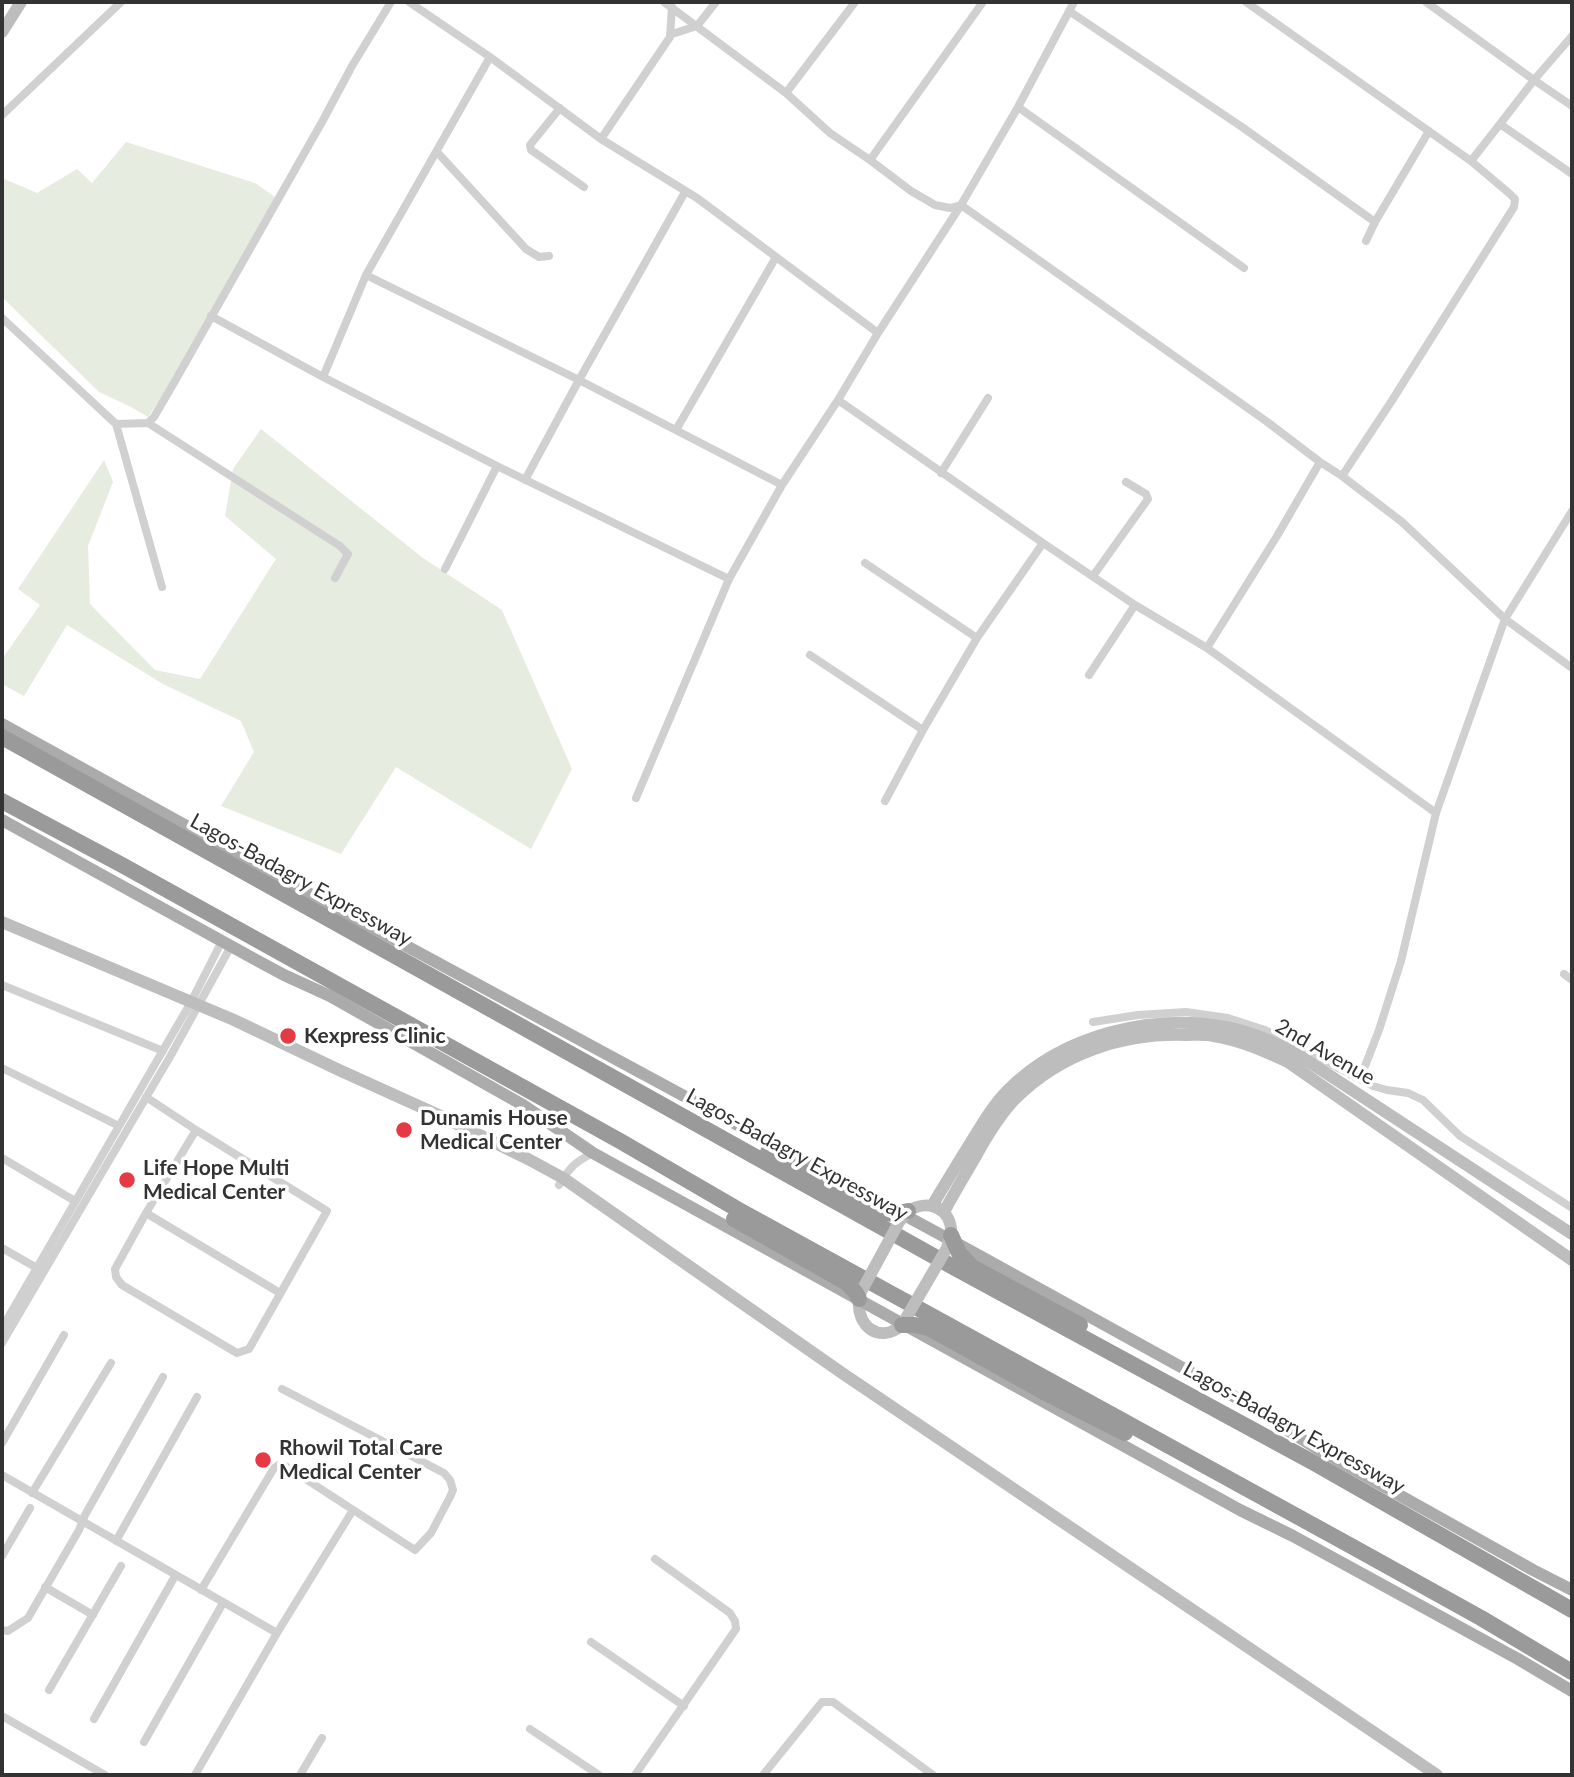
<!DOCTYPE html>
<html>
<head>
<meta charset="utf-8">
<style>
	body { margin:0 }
	#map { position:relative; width:1574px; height:1777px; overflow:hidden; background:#fff; font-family:Lato,sans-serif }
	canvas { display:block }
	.frame { position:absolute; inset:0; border:4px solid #333; pointer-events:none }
</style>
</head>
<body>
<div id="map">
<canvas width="1574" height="1777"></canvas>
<div class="frame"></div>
</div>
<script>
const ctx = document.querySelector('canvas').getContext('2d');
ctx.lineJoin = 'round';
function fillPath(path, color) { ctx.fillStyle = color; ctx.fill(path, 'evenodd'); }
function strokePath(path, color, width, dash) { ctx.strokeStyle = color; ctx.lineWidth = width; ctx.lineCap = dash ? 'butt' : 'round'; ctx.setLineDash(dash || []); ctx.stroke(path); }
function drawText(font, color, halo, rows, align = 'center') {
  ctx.font = font + ' Lato,sans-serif'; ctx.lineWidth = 7; ctx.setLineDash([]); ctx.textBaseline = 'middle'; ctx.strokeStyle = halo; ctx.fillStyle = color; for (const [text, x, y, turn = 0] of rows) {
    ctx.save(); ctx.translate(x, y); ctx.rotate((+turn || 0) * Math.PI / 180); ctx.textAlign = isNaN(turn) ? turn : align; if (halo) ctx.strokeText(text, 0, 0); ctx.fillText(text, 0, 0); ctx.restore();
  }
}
fillPath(new Path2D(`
	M 126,142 L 255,183 L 281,201 L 217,313 L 148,417 L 131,407 L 99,392 L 2,297 L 2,178 L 37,193 L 77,169 L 92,183 Z
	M 261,429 L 423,558 L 502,610 L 572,769 L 531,849 L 396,767 L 341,854 L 221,806 L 254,752 L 241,721 L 163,684 L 67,625 L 24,696 L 2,684 L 2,659 L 40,605 L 18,589 L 104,460 L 113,482 L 88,546 L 90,604 L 155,670 L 200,679 L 276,559 L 225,516 L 233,469 Z`), '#e6ecdf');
strokePath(new Path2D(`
	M 409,2 L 490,57 L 601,139 L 697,198 L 878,333 L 838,400 L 782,485 L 729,579 L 636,798
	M 664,2 L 786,93 L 830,133 L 870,160 L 911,191 L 935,205 L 950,208 L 961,205 L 1266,421 L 1320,462 L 1342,476 L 1402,522 L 1505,619 L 1572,668
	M 1246,2 L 1471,161 L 1500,124 L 1572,174
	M 1426,2 L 1534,80 L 1572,36
	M 1069,11 L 1242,127 L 1375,222 L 1429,131
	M 672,34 L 697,26 L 716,2
	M 786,93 L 855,2
	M 1018,107 L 1244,268
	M 560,108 L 530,145 L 531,150 L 584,187
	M 2,115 L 121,2
	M 1500,124 L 1534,80 L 1572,106
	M 601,139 L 670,37 L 672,7
	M 437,152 L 526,249 L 539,257 L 549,256
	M 870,160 L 983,2
	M 1366,241 L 1375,222
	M 366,275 L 579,380 L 782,485
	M 211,316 L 323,377 L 497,466 L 729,579
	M 2,318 L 116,424 L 148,423 L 154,417 L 175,381 L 322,122 L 352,66 L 391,2
	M 878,333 L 961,205 L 1018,107 L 1074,2
	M 323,377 L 366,275 L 490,57
	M 838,400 L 1043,543 L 977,638 L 923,730 L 885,801
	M 148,423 L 340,546 L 348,554 L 335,578
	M 116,424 L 162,587
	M 676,430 L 776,257
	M 941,473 L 988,398
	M 1342,476 L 1391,402 L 1514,207 L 1515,199 L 1510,194 L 1471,161
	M 525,480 L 579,380 L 685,192
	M 1043,543 L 1135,605 L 1207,648 L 1436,813
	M 865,563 L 977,638
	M 445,569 L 497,466
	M 1093,576 L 1148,499 L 1146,494 L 1126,482
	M 1207,648 L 1277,536 L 1320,462
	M 810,655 L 923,730
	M 1089,675 L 1135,605
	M 1564,974 L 1572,980
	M 2,985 L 163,1051
	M 1093,1022 L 1138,1015 L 1186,1012 L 1228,1018 L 1265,1030 L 1373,1086 L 1387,1090 L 1408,1093 L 1423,1100 L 1460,1136 L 1572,1208
	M 2,1068 L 119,1126
	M 1360,1079 L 1379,1030 L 1401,961 L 1436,813 L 1505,619 L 1572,511
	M 146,1097 L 196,1130 L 327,1211 L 249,1349 L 237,1353 L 122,1285 L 116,1277 L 115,1269 L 146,1213 L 196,1130
	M 2,1158 L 75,1201
	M 559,1185 C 570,1167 575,1162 593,1153
	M 146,1213 L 280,1293
	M 2,1248 L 37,1268
	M 2,1328 L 191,1002 L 222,941
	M 2,1343 L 171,1055 L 231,946
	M 2,1443 L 64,1335
	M 2,1475 L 277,1633
	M 32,1493 L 111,1363
	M 116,1541 L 197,1397
	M 2,1556 L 30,1508
	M 45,1587 L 93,1615
	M 201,1590 L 274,1468 L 279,1465 L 284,1465 L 415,1550 L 431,1533 L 450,1497 L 453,1490 L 450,1480 L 444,1473 L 282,1389
	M 2,1630 L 8,1631 L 28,1618 L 79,1530 L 85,1515 L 163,1377
	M 591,1642 L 684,1706
	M 49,1690 L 121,1566
	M 2,1716 L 105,1775
	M 94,1719 L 175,1576
	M 530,1729 L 599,1775
	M 144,1742 L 223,1603
	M 195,1775 L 277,1633 L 353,1510
	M 300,1775 L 322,1738
	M 635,1775 L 736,1629 L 735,1621 L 730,1613 L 655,1559
	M 763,1775 L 822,1702 L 833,1702 L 933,1775`), '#d0d0d0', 8);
strokePath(new Path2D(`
	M 2,32 L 21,2
	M 2,922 L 234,1020 L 339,1070 L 443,1117 L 528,1159 L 563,1178 L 842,1373 L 1437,1775
	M 932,1206 C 945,1184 958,1163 971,1142 C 982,1124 993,1105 1008,1090 C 1063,1035 1151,1013 1226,1027 C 1252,1032 1277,1043 1300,1056 L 1572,1234
	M 908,1211 C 929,1198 953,1209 951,1235
	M 944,1212 C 954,1193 965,1175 976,1156 C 987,1136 999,1116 1015,1099 C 1061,1053 1123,1033 1186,1035 C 1195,1035 1204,1034 1213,1036 C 1240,1040 1264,1051 1288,1062 L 1572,1260
	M 859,1299 C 856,1327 880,1344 902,1325`), '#bdbdbd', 12);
strokePath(new Path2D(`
	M 2,724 L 275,875 L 969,1250 L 1230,1394 L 1316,1448 L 1408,1500 L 1533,1570 L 1572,1590
	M 2,820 L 258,961 L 284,975 L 330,996 L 523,1105 L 593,1153 L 1240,1510 L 1293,1536 L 1518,1659 L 1572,1691`), '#ababab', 12);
strokePath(new Path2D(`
	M 2,737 L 955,1268 L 1316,1464 L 1572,1610
	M 2,801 L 122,865 L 620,1141 L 737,1209 L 1353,1547 L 1481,1618 L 1572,1672
	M 1044,1392 L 1125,1433`), '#9a9a9a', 16);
strokePath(new Path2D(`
	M 859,1299 L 861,1292 L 899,1222 L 908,1211
	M 902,1325 L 947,1248 L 951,1235`), '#bdbdbd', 12);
strokePath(new Path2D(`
	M 768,1152 L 875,1211 L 892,1214 L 908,1211
	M 734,1219 L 847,1283 L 856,1293 L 859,1299
	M 951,1235 L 959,1253 L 972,1267 L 1080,1325
	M 902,1325 L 915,1325 L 929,1328 L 1044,1392`), '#9a9a9a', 16);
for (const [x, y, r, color] of [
	[288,1036,9,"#e63946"],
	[404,1130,9,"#e63946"],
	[127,1180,9,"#e63946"],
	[263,1460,9,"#e63946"]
]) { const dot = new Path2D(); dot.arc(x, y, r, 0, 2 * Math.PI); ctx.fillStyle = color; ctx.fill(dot); strokePath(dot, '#fff', 2.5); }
drawText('21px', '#333', '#fff', [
	["Lagos-Badagry Expressway",301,880,29],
	["2nd Avenue",1325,1052,30],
	["Lagos-Badagry Expressway",797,1155,29],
	["Lagos-Badagry Expressway",1294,1428,29]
]);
drawText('bold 21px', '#333', '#fff', [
	["Kexpress Clinic",304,1036],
	["Dunamis House",420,1118],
	["Medical Center",420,1142],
	["Life Hope Multi",143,1168],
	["Medical Center",143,1192],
	["Rhowil Total Care",279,1448],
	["Medical Center",279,1472]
], 'left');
</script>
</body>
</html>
